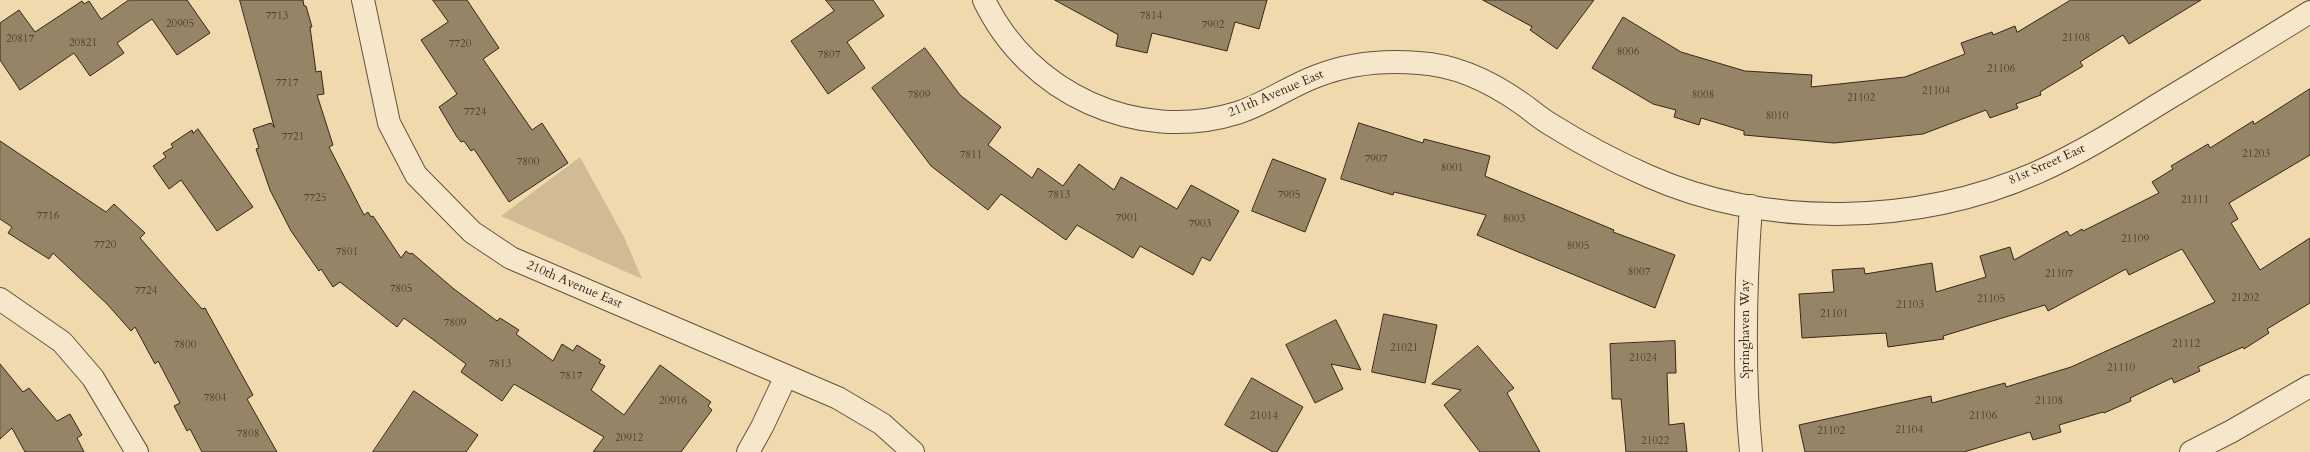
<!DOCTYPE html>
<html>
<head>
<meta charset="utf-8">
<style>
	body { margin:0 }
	canvas { display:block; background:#f1d9ae }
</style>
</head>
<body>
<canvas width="2310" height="452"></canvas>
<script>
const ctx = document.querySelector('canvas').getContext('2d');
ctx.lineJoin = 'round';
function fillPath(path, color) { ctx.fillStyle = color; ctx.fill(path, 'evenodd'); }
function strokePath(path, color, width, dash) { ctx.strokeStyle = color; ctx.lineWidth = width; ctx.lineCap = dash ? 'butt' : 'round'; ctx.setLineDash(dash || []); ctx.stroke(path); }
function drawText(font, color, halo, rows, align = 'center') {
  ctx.font = font + ' Cardo,serif'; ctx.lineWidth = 3; ctx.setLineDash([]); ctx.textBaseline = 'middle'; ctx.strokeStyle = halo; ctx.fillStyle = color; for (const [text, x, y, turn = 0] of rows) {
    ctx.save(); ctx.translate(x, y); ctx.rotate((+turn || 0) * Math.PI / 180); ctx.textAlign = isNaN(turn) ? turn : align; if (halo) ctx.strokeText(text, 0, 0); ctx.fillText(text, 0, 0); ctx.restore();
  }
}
fillPath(new Path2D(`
	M 580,157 L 624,237 L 642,279 L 501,216 Z`), '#d1bb95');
const building = new Path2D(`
	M 129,0 L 187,0 L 210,33 L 177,55 L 152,19 L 117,43 L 124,53 L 90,76 L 74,53 L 20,90 L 0,60 L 0,23 L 19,10 L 35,32 L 82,1 L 84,4 L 89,1 L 101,19 Z
	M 240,0 L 303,0 L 304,6 L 306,6 L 312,27 L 310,27 L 316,72 L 321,71 L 324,94 L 317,95 L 333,145 L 329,147 L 364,215 L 368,212 L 371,217 L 373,216 L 401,258 L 406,251 L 410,254 L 412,253 L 454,289 L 497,321 L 500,318 L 519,330 L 516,334 L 553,361 L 562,344 L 573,351 L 577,345 L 601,360 L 599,363 L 605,366 L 591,390 L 624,415 L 660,365 L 711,402 L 708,406 L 712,410 L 681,452 L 593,452 L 604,437 L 514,384 L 502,401 L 461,372 L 466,364 L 404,318 L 397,327 L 340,282 L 333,287 L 321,269 L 319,271 L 291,231 L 270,190 L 256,149 L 259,148 L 253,129 L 271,123 L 274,127 Z
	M 433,0 L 467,0 L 499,48 L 483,59 L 532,130 L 542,123 L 568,163 L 509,202 L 474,149 L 471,151 L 464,141 L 461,142 L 457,137 L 439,107 L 457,94 L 421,40 L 448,22 Z
	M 826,0 L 873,0 L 884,16 L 847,42 L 865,68 L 828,94 L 791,41 L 834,11 Z
	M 1055,0 L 1267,0 L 1259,29 L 1235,22 L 1227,51 L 1152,33 L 1147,53 L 1116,46 L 1118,35 Z
	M 1483,0 L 1594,0 L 1557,49 L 1530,30 L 1532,27 Z
	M 2071,0 L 2201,0 L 2129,44 L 2123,35 L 2080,62 L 2083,66 L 2040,92 L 2041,95 L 2016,104 L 2018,108 L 1990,118 L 1986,110 L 1923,134 L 1834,143 L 1744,135 L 1744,131 L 1701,118 L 1699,125 L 1674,117 L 1676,110 L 1653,104 L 1592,68 L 1623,17 L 1681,52 L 1745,71 L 1812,75 L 1811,87 L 1905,77 L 1965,54 L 1961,43 L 1992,32 L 1993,35 L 2015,26 L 2017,32 Z
	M 925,48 L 960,95 L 1001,127 L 988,145 L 1032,178 L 1038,168 L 1063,186 L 1079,164 L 1114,190 L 1121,177 L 1177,209 L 1191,185 L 1239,211 L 1210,261 L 1202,257 L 1193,275 L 1140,246 L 1133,258 L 1077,225 L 1066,240 L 1001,194 L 988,210 L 931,166 L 872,88 Z
	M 2310,89 L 2310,155 L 2229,203 L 2238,219 L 2231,223 L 2260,270 L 2310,238 L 2310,303 L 2267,329 L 2269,333 L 2244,349 L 2243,347 L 2198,367 L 2200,371 L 2174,383 L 2172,378 L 2130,398 L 2131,401 L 2104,413 L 2103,412 L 2059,425 L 2061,432 L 2033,440 L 2030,432 L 1964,452 L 1805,452 L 1799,425 L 1931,396 L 1932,403 L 2005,383 L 2006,387 L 2071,367 L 2215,302 L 2182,249 L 2129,275 L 2126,269 L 2048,311 L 2045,305 L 1943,336 L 1944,339 L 1888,347 L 1886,333 L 1802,338 L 1799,294 L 1834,292 L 1832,270 L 1864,268 L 1865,274 L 1932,263 L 1936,292 L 1986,277 L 1980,256 L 2010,247 L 2014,260 L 2067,231 L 2070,236 L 2082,229 L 2083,231 L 2159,193 L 2152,182 L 2173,169 L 2171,166 L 2208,144 L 2210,148 L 2253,121 L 2254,124 Z
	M 1359,123 L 1423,143 L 1424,139 L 1490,156 L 1485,176 L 1614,230 L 1613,232 L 1675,255 L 1655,308 L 1477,235 L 1486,215 L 1394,192 L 1393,195 L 1341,179 Z
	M 198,129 L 253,207 L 217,231 L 181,180 L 169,189 L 153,166 L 166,157 L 163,153 L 173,147 L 171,144 L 192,130 L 193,133 Z
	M 0,141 L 106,212 L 114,204 L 145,233 L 140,238 L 202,309 L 205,308 L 253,395 L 247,399 L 277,452 L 202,452 L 190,429 L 187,431 L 174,406 L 180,403 L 158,361 L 155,364 L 135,327 L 131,331 L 107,304 L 53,253 L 49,259 L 8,233 L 12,227 L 0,219 Z
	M 1273,159 L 1326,179 L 1305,232 L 1252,211 Z
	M 1384,314 L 1437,325 L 1425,383 L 1372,372 Z
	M 1336,320 L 1361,370 L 1331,364 L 1343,389 L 1315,403 L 1286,345 Z
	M 1675,341 L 1676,373 L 1667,373 L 1669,425 L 1684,423 L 1687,452 L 1626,452 L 1621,399 L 1612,399 L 1610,344 Z
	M 1478,346 L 1514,388 L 1507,393 L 1540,452 L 1480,452 L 1444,405 L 1461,390 L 1432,384 Z
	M 0,364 L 23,392 L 29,388 L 57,421 L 70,414 L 82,435 L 77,438 L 84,452 L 25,452 L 12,428 L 0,439 Z
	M 1252,378 L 1303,407 L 1277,452 L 1273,452 L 1225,425 Z
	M 414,391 L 478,435 L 466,452 L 373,452 Z`);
fillPath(building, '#968466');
strokePath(building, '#342819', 1);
const minor = new Path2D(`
	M 363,0 L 389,123 L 416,175 L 472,232 L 511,258 L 838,398 L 882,424 L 913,452
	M 984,0 C 1028,93 1137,144 1237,113 C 1265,104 1290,86 1317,76 C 1350,63 1384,60 1419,63 C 1455,65 1491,82 1521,103 C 1531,110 1540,118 1550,124 C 1582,144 1614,161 1648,176 C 1768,229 1918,225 2036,173 C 2079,154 2119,129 2159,104 C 2209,74 2260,43 2310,12
	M 1751,206 C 1745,288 1743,370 1751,452
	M 0,299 L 62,342 L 93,378 L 137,452
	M 748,452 L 762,427 L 786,376
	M 2191,452 L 2232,431 L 2310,386`);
strokePath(minor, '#63543e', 24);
strokePath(minor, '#f6e6ca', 22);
drawText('11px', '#4c3f2c', null, [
	["7713",277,16],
	["7814",1151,16],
	["20905",180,24],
	["7902",1213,25],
	["21108",2076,38],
	["20817",20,39],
	["20821",83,43],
	["7720",460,44],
	["8006",1628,52],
	["7807",829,55],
	["21106",2001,69],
	["7717",287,83],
	["21104",1936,91],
	["7809",919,95],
	["8008",1703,95],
	["21102",1861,98],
	["7724",475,112],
	["8010",1777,116],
	["7721",293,137],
	["21203",2256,154],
	["7811",971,155],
	["7907",1376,159],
	["7800",528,162],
	["8001",1452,168],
	["7813",1059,195],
	["7905",1289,195],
	["7725",315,198],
	["21111",2195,200],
	["7716",48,216],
	["7901",1127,218],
	["8003",1514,219],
	["7903",1200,224],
	["21109",2135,239],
	["7720",105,245],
	["8005",1578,246],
	["7801",347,252],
	["8007",1639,272],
	["21107",2059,274],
	["7805",401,289],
	["7724",146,291],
	["21202",2245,298],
	["21105",1991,299],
	["21103",1910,305],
	["21101",1834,314],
	["7809",455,323],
	["21112",2186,344],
	["7800",185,345],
	["21021",1404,348],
	["21024",1643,358],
	["7813",500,364],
	["21110",2121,368],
	["7817",571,376],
	["7804",215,398],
	["20916",673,401],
	["21108",2049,401],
	["21014",1264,416],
	["21106",1983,416],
	["21104",1909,430],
	["21102",1831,431],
	["7808",248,434],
	["20912",629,438],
	["21022",1655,441]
]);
drawText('13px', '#342819', '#f6e6ca', [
	["211th Avenue East",1276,94,-23],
	["81st Street East",2047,165,-24],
	["210th Avenue East",574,285,23],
	["Springhaven Way",1746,329,-90]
]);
</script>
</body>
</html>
